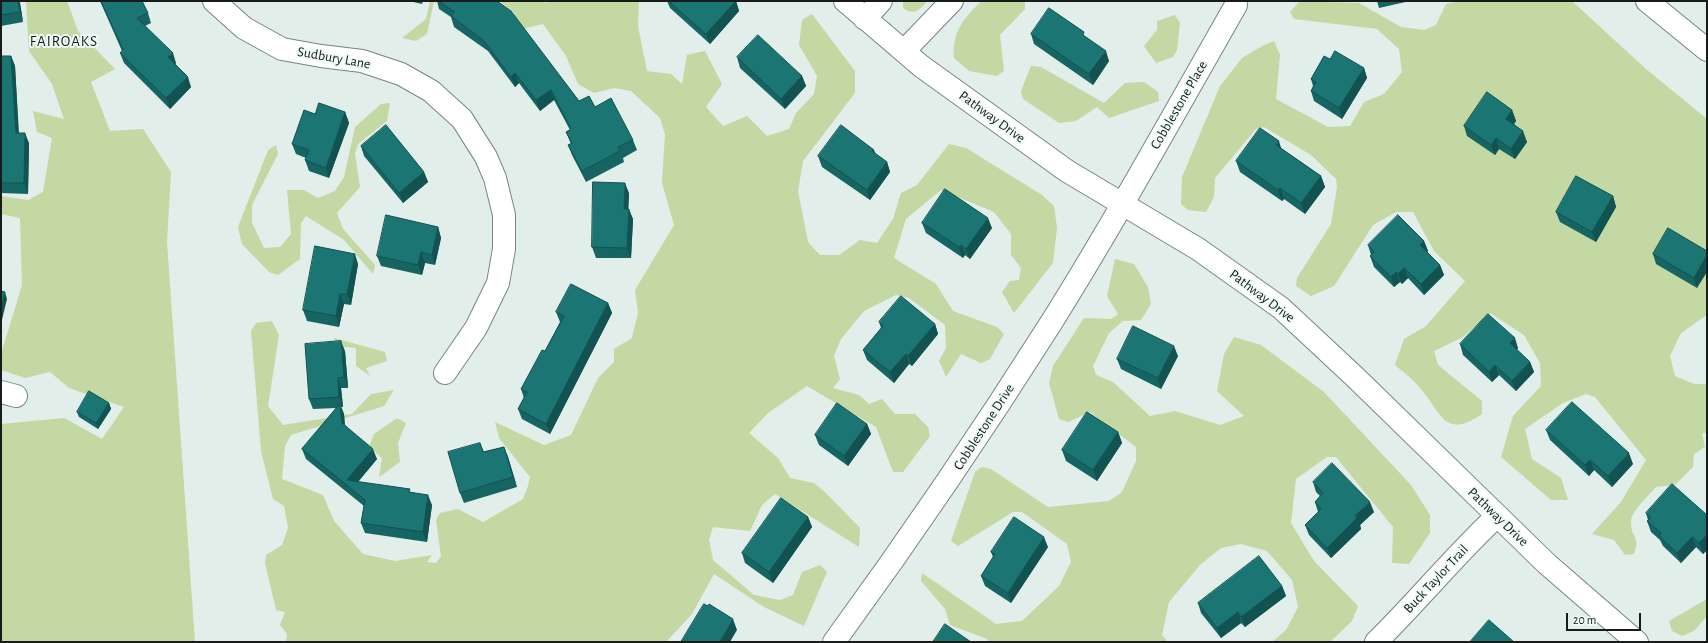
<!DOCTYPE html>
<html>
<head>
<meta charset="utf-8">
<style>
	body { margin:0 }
	#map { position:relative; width:1708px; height:643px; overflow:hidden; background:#e1eee9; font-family:"Alegreya Sans",sans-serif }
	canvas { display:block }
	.frame { position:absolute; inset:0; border:2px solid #171b1a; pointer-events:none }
	.scale { position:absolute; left:1566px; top:613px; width:75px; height:18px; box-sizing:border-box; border:2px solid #171b1a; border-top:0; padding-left:5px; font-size:12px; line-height:14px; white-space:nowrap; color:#171b1a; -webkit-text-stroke:3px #eefbf6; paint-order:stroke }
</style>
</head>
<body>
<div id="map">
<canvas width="1708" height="643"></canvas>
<div class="frame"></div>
<div class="scale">20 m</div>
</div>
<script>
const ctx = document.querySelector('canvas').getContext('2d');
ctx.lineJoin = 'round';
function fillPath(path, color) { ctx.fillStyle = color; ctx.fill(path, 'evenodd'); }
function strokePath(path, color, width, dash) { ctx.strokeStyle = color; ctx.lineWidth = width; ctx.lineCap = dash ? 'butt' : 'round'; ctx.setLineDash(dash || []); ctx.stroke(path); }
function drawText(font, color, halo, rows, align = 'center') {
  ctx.font = font + ' "Alegreya Sans",sans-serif'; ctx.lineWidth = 4; ctx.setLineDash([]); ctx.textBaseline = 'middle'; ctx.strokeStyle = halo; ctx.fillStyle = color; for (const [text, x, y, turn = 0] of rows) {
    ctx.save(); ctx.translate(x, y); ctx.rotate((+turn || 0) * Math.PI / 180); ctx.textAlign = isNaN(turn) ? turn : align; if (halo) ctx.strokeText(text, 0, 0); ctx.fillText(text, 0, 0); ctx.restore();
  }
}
fillPath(new Path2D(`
	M 26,1 L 67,1 L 78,31 L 115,69 L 91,82 L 110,131 L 143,129 L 171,172 L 167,242 L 195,642 L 1,642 L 1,424 L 64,418 L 102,439 L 124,407 L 69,388 L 50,372 L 25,378 L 1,370 L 1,354 L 22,285 L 20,218 L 1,214 L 1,196 L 28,200 L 43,192 L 52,138 L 37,132 L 33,111 L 64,119 L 52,84 L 29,51 Z
	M 430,1 L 434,1 L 427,34 L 416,41 L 402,38 L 426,19 Z
	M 500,1 L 543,1 L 545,3 L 549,1 L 639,1 L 638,26 L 647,71 L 671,74 L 682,84 L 687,55 L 705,51 L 722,84 L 706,107 L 723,126 L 747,116 L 767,136 L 789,129 L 796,113 L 814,94 L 817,76 L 799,45 L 802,20 L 812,14 L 855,71 L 855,93 L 803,161 L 798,191 L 808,242 L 820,255 L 839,255 L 860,240 L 877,243 L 893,219 L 901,193 L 917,185 L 949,144 L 966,148 L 1042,195 L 1054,206 L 1057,228 L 1053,263 L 1014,313 L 1002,292 L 1010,281 L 1019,280 L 1021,268 L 1011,255 L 1011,234 L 994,212 L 941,190 L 906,219 L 894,258 L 936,284 L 953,311 L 997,327 L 1004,334 L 990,359 L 981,363 L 961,354 L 946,377 L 939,361 L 946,348 L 945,325 L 909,298 L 896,295 L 864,311 L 841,339 L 834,356 L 840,379 L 833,388 L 859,395 L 869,404 L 882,399 L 895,414 L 915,414 L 928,427 L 930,436 L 903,472 L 893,472 L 876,427 L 807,386 L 768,413 L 749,433 L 778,458 L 790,478 L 814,483 L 825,492 L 860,528 L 859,547 L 775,494 L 762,505 L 750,531 L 713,527 L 709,540 L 713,560 L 754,595 L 780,600 L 793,595 L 802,572 L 820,565 L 827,572 L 804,626 L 764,607 L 714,574 L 692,614 L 666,642 L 286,642 L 287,634 L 280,625 L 285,612 L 276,610 L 265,563 L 266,555 L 282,545 L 288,528 L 284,506 L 273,499 L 261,451 L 251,331 L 256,323 L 272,321 L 279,335 L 268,406 L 283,425 L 352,414 L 371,394 L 394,390 L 384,406 L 291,435 L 285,446 L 282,479 L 323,495 L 334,521 L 363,554 L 395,561 L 432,555 L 427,562 L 436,563 L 441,556 L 436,520 L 440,513 L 458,509 L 483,522 L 523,499 L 528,486 L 530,477 L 499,438 L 495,422 L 544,445 L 571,435 L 598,378 L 614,362 L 614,349 L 632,338 L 638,313 L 635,290 L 674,225 L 662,183 L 665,135 L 660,118 L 631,91 L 614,88 L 594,93 L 578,84 L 566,56 L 543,24 L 522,29 L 515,22 L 514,13 Z
	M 903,1 L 927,1 C 920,10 914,16 903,8 Z
	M 981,1 L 1025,1 L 1025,9 L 1000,35 L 1004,71 L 997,76 L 969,71 L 954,58 C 952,31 963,20 981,1 Z
	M 1300,1 L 1359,3 L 1401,27 L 1424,30 L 1436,25 L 1446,4 L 1461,1 L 1572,1 L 1646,69 L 1707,119 L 1707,315 L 1681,333 L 1670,356 L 1675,376 L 1694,384 L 1707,384 L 1707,432 L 1702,434 L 1705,447 L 1694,454 L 1693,467 L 1675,485 L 1656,487 C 1649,495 1630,512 1631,523 C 1631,538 1641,536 1634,554 L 1625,555 L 1614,540 L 1592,534 L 1621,502 L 1646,460 L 1595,397 L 1586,394 L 1563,403 L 1525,429 L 1532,459 L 1561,478 L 1568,500 L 1551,500 L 1501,457 L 1513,416 L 1541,386 L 1540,363 L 1524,335 L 1490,313 L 1463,337 L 1434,351 L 1438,365 L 1482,401 L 1482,414 C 1444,440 1442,413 1420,388 C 1413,379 1403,372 1395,365 L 1404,339 L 1426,326 L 1465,281 L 1434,251 L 1413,212 L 1396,212 L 1373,225 L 1334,286 L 1311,296 L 1296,286 L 1297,278 L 1331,224 L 1337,187 L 1336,179 L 1311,155 L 1264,127 L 1256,129 L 1215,178 L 1214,197 L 1206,212 L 1188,210 L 1181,204 L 1182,177 L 1220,86 L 1242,58 L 1264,45 L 1274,41 L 1280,55 L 1276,99 L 1328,127 L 1350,126 L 1364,102 L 1384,94 L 1402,72 L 1399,49 L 1377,29 L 1294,19 L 1290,12 Z
	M 1175,15 L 1180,23 L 1177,50 L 1173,57 L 1156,63 L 1144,46 L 1157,30 L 1157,21 Z
	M 1031,66 L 1041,67 L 1104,103 L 1125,83 L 1144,82 L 1158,92 L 1159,101 L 1109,118 L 1097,107 L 1076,121 L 1059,123 L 1023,99 L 1021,91 Z
	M 390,103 L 387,121 L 358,144 L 355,153 L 360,187 L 337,213 L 343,229 L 375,265 L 373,274 L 344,240 L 306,216 L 301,223 L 300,259 L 278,275 L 269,272 L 242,244 L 238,227 L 268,150 L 276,145 L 278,154 L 252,205 L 252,223 L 264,248 L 280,247 L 291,234 L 287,190 L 304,190 L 318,198 L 335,191 L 344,177 L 355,127 L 381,104 Z
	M 1115,259 L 1134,264 L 1148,287 L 1151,304 L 1141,320 L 1123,321 L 1109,333 L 1093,366 L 1096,375 L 1113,382 L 1150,416 L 1175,411 L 1220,425 L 1244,416 L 1217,391 L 1224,354 L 1234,337 L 1261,345 L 1324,392 L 1411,485 L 1430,515 L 1430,533 L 1409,564 L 1392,563 L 1393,527 L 1336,457 L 1327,457 L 1296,479 L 1291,523 L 1314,561 L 1358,606 L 1352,621 L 1330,642 L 1272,642 L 1286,630 L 1298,607 L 1292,580 L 1267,551 L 1241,544 L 1221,548 L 1200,565 L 1169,602 L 1162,635 L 1168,642 L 988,642 L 987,639 L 950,625 L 945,609 L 921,581 L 922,573 L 996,624 L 1022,621 L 1059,586 L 1071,562 L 1067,544 L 1022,512 L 1013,512 L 958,546 L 951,541 L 975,472 L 982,467 L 991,469 L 1048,507 L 1109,501 L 1122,492 L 1136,461 L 1136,447 L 1090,412 L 1068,422 L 1059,419 L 1049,383 L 1053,366 L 1084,318 L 1111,319 L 1118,314 L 1107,296 Z
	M 334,338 L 385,352 L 387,361 L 366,368 L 370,376 L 356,366 L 356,348 L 337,346 Z
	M 397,418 L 406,423 L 398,443 L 400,462 L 379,477 L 382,458 L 369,447 L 374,434 Z
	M 1707,599 L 1707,616 L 1694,631 L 1682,636 L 1672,631 L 1669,621 Z`), '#c3d8a2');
const minor = new Path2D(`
	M 214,1 L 244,28 L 282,49 L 321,56 L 362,61 L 401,74 L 431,91 L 462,119 L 486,157 L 495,178 L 504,215 L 504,249 L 498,283 L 476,328 L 445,373
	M 845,1 L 921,66 L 1067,171 L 1198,249 L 1281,308 L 1355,377 L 1547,564 L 1637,642
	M 865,19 L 881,1
	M 904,51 L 952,1
	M 1,392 L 16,396
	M 834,642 C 910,538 982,432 1051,323 C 1116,219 1175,112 1236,5
	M 1376,642 C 1418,601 1454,556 1497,516`);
const secondary = new Path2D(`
	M 1647,1 L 1707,50`);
strokePath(minor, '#798480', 24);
strokePath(secondary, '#798480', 24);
strokePath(minor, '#fff', 22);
strokePath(secondary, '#fff', 22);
fillPath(new Path2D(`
	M 1,1 L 20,3 L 23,22 L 1,26 Z
	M 100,1 L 142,1 L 148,13 L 151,23 L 145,26 L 176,63 L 175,64 L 191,87 L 170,109 L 124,63 L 120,53 L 122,51 Z
	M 409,1 L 423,1 L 422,4 Z
	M 437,1 L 497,1 L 579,101 L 595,107 L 633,140 L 637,150 L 623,158 L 624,162 L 586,182 L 572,155 L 568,145 L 571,144 L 566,132 L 570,130 L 554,100 L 540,111 L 519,83 L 515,87 L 488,51 L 454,27 L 451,17 L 439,9 Z
	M 667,1 L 736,1 L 739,11 L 710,44 L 670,8 Z
	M 1377,1 L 1410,1 L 1379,8 Z
	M 1031,34 L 1086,37 L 1109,61 L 1093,85 L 1034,44 Z
	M 1,56 L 11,56 L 15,66 L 19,133 L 29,143 L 28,194 L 1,193 Z
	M 737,57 L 802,76 L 806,86 L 785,109 L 740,68 Z
	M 1330,59 L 1364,68 L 1367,78 L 1342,119 L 1314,101 L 1311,91 L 1313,86 L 1311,79 Z
	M 1512,110 L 1516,121 L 1514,124 L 1527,142 L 1515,159 L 1499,149 L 1495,155 L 1467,136 L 1464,126 Z
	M 345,112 L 349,123 L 329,178 L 309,171 L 305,160 L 306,158 L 296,154 L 292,144 L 315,114 Z
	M 361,146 L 424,172 L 428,182 L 403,203 L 364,156 Z
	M 1281,148 L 1321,176 L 1325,187 L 1305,214 L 1284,199 L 1282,201 L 1240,172 L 1236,161 Z
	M 874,150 L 876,154 L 887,162 L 890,172 L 870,200 L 822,167 L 818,156 Z
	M 629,193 L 628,209 L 633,219 L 631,258 L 596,258 L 592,247 Z
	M 1613,196 L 1616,207 L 1596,242 L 1560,222 L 1556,212 Z
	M 922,223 L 992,228 L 970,259 L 965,255 L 963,258 L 926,233 Z
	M 438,227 L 441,238 L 435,265 L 425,263 L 422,275 L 381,266 L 377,256 Z
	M 1424,241 L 1428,251 L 1427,252 L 1440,265 L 1444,275 L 1424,295 L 1408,278 L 1402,284 L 1400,282 L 1394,287 L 1374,267 L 1370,256 L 1371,255 L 1368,245 Z
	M 1707,251 L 1697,288 L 1656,264 L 1653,254 Z
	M 358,264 L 351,305 L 344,304 L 339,327 L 307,321 L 303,310 Z
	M 608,303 L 612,313 L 550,434 L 522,419 L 518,409 L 524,398 L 521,389 L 545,351 L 560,322 L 556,312 Z
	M 879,322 L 935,324 L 938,334 L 912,366 L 909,364 L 894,383 L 867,360 L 863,350 L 881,328 Z
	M 1460,344 L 1518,348 L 1517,350 L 1530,362 L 1534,372 L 1516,391 L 1499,375 L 1492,382 L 1463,355 Z
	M 345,351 L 348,388 L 341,388 L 343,407 L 341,407 L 344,414 L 345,425 L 377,459 L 358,482 L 411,492 L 432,505 L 427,542 L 365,533 L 361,523 L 364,506 L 306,459 L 302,449 L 336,408 L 313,409 L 309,399 Z
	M 1178,356 L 1161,389 L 1121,369 L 1117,359 Z
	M 109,403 L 111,409 L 98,429 L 79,417 L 77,412 Z
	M 867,424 L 871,434 L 848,466 L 819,445 L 815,435 Z
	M 1546,430 L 1633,464 L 1612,487 L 1594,470 L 1589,476 L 1550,440 Z
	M 1118,432 L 1122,443 L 1097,481 L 1066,461 L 1062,450 Z
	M 480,443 L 484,452 L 504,447 L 508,457 L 517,487 L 464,503 L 460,493 Z
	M 1313,482 L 1374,512 L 1360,525 L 1361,529 L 1331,558 L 1309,535 L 1305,525 L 1318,512 L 1315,502 L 1320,496 L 1316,492 Z
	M 1646,513 L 1707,515 L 1707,550 L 1703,554 L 1696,547 L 1681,563 L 1663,546 L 1660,540 L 1651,532 L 1647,521 L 1648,520 Z
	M 808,517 L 812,527 L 773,583 L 745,563 L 742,553 Z
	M 1048,547 L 1011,603 L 985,586 L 981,576 L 993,557 L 991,552 Z
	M 1282,586 L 1286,596 L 1245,627 L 1241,623 L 1221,638 L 1201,613 L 1198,603 Z`), '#166563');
fillPath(new Path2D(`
	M 18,1 L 20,1 L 20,3 L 23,22 L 20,12 Z
	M 736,1 L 739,11 L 710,44 L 706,34 Z
	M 1106,51 L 1109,61 L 1093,85 L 1089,74 Z
	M 173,53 L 176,63 L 172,68 L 168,57 Z
	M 11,56 L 15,66 L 19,143 L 16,133 Z
	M 1364,68 L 1367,78 L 1342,119 L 1339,108 Z
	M 515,73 L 519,83 L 515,87 L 511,77 Z
	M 802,76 L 806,86 L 785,109 L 781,99 Z
	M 188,77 L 191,87 L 170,109 L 166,98 Z
	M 551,90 L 554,100 L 540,111 L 536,100 Z
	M 1512,110 L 1516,121 L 1510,129 L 1506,119 Z
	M 345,112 L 349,123 L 329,178 L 326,168 Z
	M 1523,131 L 1527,142 L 1515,159 L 1511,149 Z
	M 25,133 L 29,143 L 28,194 L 24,183 Z
	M 1496,138 L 1499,149 L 1495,155 L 1491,145 Z
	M 1279,141 L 1282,151 L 1276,145 Z
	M 887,162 L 890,172 L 870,200 L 867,190 Z
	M 424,172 L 428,182 L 403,203 L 399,193 Z
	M 1321,176 L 1325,187 L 1305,214 L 1301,203 Z
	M 625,183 L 629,193 L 628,219 L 624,209 Z
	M 1280,188 L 1284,199 L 1282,201 L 1278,190 Z
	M 1613,196 L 1616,207 L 1596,242 L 1592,232 Z
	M 629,209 L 633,219 L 631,258 L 627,248 Z
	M 988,218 L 992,228 L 970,259 L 966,249 Z
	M 438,227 L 441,238 L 435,265 L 432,255 Z
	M 1424,241 L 1428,251 L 1424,255 L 1420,245 Z
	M 961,245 L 965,255 L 963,258 L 959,247 Z
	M 421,252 L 425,263 L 422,275 L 418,265 Z
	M 355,254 L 358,264 L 351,305 L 347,294 Z
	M 1707,255 L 1707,272 L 1697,288 L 1694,278 Z
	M 1440,265 L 1444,275 L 1424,295 L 1421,284 Z
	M 1404,268 L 1408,278 L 1402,284 L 1398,274 Z
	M 1396,272 L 1400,282 L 1394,287 L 1391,277 Z
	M 5,292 L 7,299 L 1,324 L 1,307 Z
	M 340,294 L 344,304 L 339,327 L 336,316 Z
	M 608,303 L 612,313 L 550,434 L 546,424 Z
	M 935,324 L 938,334 L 912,366 L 908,356 Z
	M 1,333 L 2,337 L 1,342 Z
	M 1515,338 L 1518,348 L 1514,353 L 1510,343 Z
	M 341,341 L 345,351 L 348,388 L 344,377 Z
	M 1174,346 L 1178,356 L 1161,389 L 1158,378 Z
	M 906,354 L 909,364 L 894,383 L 890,372 Z
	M 1530,362 L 1534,372 L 1516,391 L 1512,381 Z
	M 1495,365 L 1499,375 L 1492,382 L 1489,372 Z
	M 338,378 L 341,388 L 343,407 L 339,397 Z
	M 109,403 L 111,409 L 98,429 L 96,423 Z
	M 340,404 L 344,414 L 345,433 L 342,423 Z
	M 867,424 L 871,434 L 848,466 L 844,456 Z
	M 1118,432 L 1122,443 L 1097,481 L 1093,470 Z
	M 504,447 L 508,457 L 517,487 L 513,477 Z
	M 373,449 L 377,459 L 352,489 L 347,480 Z
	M 1629,453 L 1633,464 L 1612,487 L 1608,476 Z
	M 1590,460 L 1594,470 L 1589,476 L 1585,465 Z
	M 428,495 L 432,505 L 427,542 L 423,532 Z
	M 1370,502 L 1374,512 L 1360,525 L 1361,529 L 1331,558 L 1327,548 L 1355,516 Z
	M 808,517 L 812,527 L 773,583 L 769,572 Z
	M 1707,535 L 1707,550 L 1703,554 L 1699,543 Z
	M 1044,537 L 1048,547 L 1011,603 L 1008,593 Z
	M 1692,537 L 1696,547 L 1681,563 L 1677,553 Z
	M 1282,586 L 1286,596 L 1245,627 L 1241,617 Z
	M 1238,612 L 1241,623 L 1221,638 L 1217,628 Z
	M 733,619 L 737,630 L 730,642 L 720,642 Z`), '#125250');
const building = new Path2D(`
	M 1,1 L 18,1 L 20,12 L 1,15 Z
	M 101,1 L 142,1 L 148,13 L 137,18 L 173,53 L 168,57 L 188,77 L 166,98 L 120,53 L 123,50 Z
	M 439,1 L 497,1 L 511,11 L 579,101 L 589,96 L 595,107 L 611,98 L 633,140 L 618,147 L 620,151 L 582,171 L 568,145 L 572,143 L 566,132 L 571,129 L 551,90 L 536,100 L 515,73 L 511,77 L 484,41 L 451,16 L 454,12 Z
	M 669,1 L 736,1 L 706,34 Z
	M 1049,8 L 1084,32 L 1083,35 L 1106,51 L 1089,74 L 1031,34 Z
	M 758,35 L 802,76 L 781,99 L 737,57 Z
	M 1335,51 L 1364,68 L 1339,108 L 1311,91 L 1316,82 L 1311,79 L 1324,56 L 1330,59 Z
	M 1,56 L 11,56 L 16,133 L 25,133 L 24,183 L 1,183 Z
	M 1487,92 L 1512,110 L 1506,119 L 1523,131 L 1511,149 L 1496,138 L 1491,145 L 1464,126 Z
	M 319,103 L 345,112 L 326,168 L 305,160 L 309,150 L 292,144 L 304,110 L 315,114 Z
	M 386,125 L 424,172 L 399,193 L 361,146 Z
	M 841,125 L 874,150 L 872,151 L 887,162 L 867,190 L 818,156 Z
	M 1260,128 L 1279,141 L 1276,145 L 1321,176 L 1301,203 L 1280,188 L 1278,190 L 1236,161 Z
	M 1576,176 L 1613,196 L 1592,232 L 1556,212 Z
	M 593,182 L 625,183 L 624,209 L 629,209 L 627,248 L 592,247 Z
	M 945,189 L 988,218 L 966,249 L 961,245 L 959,247 L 922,223 Z
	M 386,215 L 438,227 L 432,255 L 421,252 L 418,265 L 377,256 Z
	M 1398,215 L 1424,241 L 1420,245 L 1440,265 L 1421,284 L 1404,268 L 1398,274 L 1396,272 L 1391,277 L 1370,256 L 1374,252 L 1368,245 Z
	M 1668,228 L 1707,251 L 1707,255 L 1694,278 L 1653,254 Z
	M 315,246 L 355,254 L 347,294 L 340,294 L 336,316 L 303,310 Z
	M 571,284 L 608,303 L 546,424 L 518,409 L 527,392 L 521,389 L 542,350 L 545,351 L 564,316 L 556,312 Z
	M 1,291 L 5,292 L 1,307 Z
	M 901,296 L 935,324 L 908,356 L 906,354 L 890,372 L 863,350 L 883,326 L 879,322 Z
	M 1488,314 L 1515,338 L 1510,343 L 1530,362 L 1512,381 L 1495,365 L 1489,372 L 1460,344 Z
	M 1133,326 L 1174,346 L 1158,378 L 1117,359 Z
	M 341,341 L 344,377 L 338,378 L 339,397 L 309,399 L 305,344 Z
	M 89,391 L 109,403 L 96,423 L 77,412 Z
	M 1572,402 L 1629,453 L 1608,476 L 1590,460 L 1585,465 L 1546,430 Z
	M 837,403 L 867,424 L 844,456 L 815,435 Z
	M 340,404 L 342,423 L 373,449 L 347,480 L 410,489 L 409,492 L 428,495 L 423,532 L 361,523 L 365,500 L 302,449 Z
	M 1087,412 L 1118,432 L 1093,470 L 1062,450 Z
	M 480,443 L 483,452 L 504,447 L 513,477 L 460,493 L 448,452 Z
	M 1332,463 L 1370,502 L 1355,516 L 1357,518 L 1327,548 L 1305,525 L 1321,509 L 1315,502 L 1323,493 L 1313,482 Z
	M 1672,484 L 1707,515 L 1707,535 L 1699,543 L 1692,537 L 1677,553 L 1659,536 L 1661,533 L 1647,521 L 1651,518 L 1646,513 Z
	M 781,498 L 808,517 L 769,572 L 742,553 Z
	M 1014,517 L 1044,537 L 1008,593 L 981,576 L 995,554 L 991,552 Z
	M 1259,556 L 1282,586 L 1241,617 L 1238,612 L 1217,628 L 1198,603 Z
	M 704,604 L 708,606 L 709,604 L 733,619 L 720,642 L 681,642 Z
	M 1489,620 L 1514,642 L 1470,642 Z
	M 945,624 L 971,642 L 933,642 Z`);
fillPath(building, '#1a7573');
strokePath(building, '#125250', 1);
drawText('14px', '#171b1a', '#eefbf6', [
	["Sudbury Lane",334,58,10],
	["Cobblestone Place",1179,105,-60],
	["Pathway Drive",992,117,36],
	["Pathway Drive",1262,296,37],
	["Cobblestone Drive",984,427,-57],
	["Pathway Drive",1498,517,44],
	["Buck Taylor Trail",1436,579,-47]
]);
ctx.letterSpacing = '1px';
drawText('15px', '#171b1a', '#eefbf6', [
	["FAIROAKS",64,41]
]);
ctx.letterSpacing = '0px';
</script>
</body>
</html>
